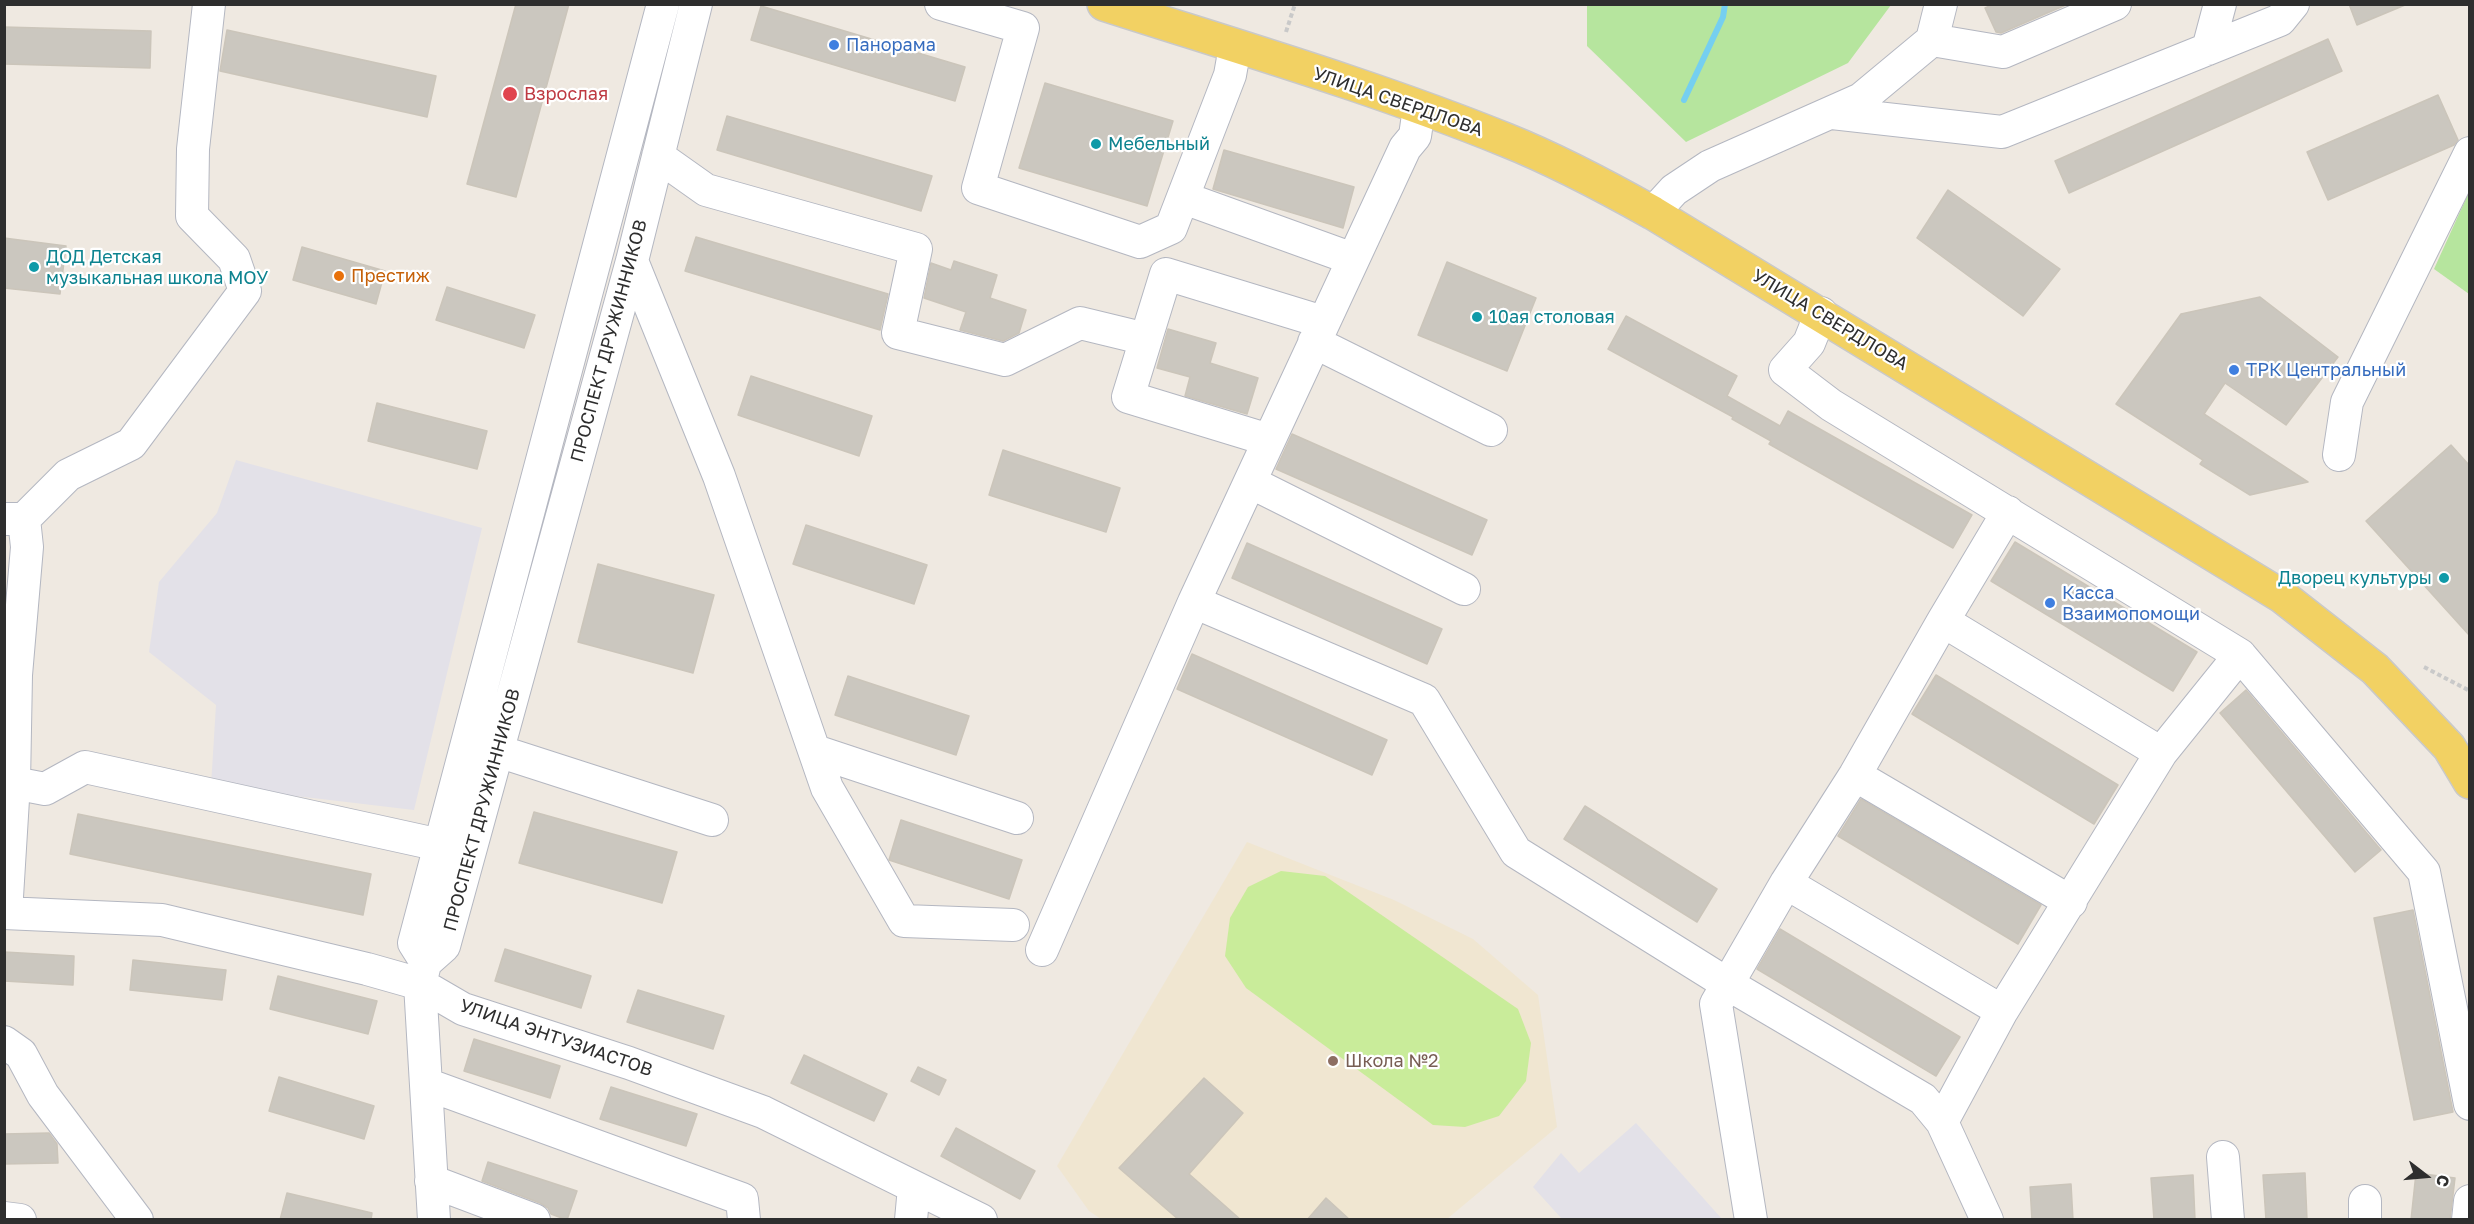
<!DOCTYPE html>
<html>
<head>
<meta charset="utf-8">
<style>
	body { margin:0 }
	#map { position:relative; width:2474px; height:1224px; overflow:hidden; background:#efe9e1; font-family:"Golos Text",sans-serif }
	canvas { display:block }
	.frame { position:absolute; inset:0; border:6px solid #2e2e2e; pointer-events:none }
	.north { position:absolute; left:2396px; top:1146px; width:60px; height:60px; -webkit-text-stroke:4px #fff; paint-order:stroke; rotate:106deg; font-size:16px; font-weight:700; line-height:24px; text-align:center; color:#2e2e2e }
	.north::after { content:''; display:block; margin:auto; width:21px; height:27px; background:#2e2e2e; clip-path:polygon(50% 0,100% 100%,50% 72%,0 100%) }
</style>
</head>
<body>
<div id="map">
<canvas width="2474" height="1224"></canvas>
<div class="frame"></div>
<div class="north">С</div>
</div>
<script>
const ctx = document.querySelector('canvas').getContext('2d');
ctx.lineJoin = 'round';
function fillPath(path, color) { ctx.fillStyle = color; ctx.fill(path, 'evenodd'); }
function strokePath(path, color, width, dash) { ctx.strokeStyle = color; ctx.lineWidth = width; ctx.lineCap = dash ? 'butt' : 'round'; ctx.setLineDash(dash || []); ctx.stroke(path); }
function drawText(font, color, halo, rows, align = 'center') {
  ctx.font = font + ' "Golos Text",sans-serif'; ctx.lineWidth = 4.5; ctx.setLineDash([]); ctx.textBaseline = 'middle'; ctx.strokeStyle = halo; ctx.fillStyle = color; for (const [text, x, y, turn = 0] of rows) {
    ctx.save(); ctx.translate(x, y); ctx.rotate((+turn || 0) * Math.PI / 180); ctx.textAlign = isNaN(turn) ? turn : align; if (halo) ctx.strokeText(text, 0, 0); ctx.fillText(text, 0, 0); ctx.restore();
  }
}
fillPath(new Path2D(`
	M 236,460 L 482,528 L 414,810 L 211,786 L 216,705 L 149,652 L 159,582 L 217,513 Z
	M 1636,1123 L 1722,1219 L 1562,1219 L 1533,1187 L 1561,1153 L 1579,1173 Z`), '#e3e1e8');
fillPath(new Path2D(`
	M 1247,842 L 1394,900 L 1473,939 L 1538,995 L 1557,1127 L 1447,1219 L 1101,1219 L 1089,1211 L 1057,1166 Z`), '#f0e6d1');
fillPath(new Path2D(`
	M 1587,5 L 1587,4 L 1891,5 L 1848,63 L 1686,142 L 1587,46 Z
	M 2469,192 L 2469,294 L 2434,269 Z`), '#b6e59e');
fillPath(new Path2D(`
	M 1281,871 L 1325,876 L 1518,1009 L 1531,1043 L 1526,1081 L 1499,1116 L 1465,1127 L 1433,1125 L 1246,988 L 1225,956 L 1230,918 L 1248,887 Z`), '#c9ec9a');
strokePath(new Path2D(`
	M 1684,100 L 1723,17 L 1725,4`), '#75cff0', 6);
const building = new Path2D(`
	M 516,4 L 569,4 L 516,197 L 467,184 Z
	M 1994,4 L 2068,4 L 2001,33 L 1996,32 L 1985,8 Z
	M 2349,4 L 2405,4 L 2405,5 L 2357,25 Z
	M 761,6 L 965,67 L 955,101 L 751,40 Z
	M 4,27 L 151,31 L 150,68 L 4,64 Z
	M 227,30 L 436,76 L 427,117 L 220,71 Z
	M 2328,39 L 2342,71 L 2069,193 L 2055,161 Z
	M 1045,83 L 1173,121 L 1147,206 L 1019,168 Z
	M 2438,95 L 2458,140 L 2454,145 L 2328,200 L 2307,152 Z
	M 727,116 L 932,176 L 921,211 L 717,150 Z
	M 1224,150 L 1354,187 L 1343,228 L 1213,189 Z
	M 1948,190 L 2060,269 L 2023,316 L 1917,238 Z
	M 696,237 L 888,294 L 880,330 L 685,271 Z
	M 4,238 L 66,246 L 60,294 L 4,288 Z
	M 302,247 L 385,271 L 376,304 L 293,280 Z
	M 954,261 L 997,275 L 990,298 L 1026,310 L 1019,333 L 1003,341 L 960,330 L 966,312 L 924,298 L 931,263 L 951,270 Z
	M 1447,262 L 1536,298 L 1507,371 L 1418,335 Z
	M 447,287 L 535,315 L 524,348 L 436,320 Z
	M 2260,297 L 2338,357 L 2286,425 L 2225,383 L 2204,414 L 2308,482 L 2250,495 L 2200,464 L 2203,460 L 2116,404 L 2181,314 Z
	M 1626,316 L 1737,376 L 1727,396 L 1780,426 L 1788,411 L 1972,515 L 1953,548 L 1769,444 L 1771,441 L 1732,419 L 1733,417 L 1608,349 Z
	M 1168,329 L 1216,343 L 1210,363 L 1258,378 L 1247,414 L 1185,396 L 1190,377 L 1157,368 Z
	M 751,376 L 872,416 L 859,456 L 738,415 Z
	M 377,403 L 487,431 L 477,469 L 368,441 Z
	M 1292,434 L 1487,520 L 1472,555 L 1276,469 Z
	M 2451,445 L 2469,465 L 2469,635 L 2366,521 Z
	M 1003,450 L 1120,488 L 1106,532 L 989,495 Z
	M 806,525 L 927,565 L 914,604 L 793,564 Z
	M 2015,542 L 2197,652 L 2173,691 L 1991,581 Z
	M 1247,543 L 1442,629 L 1427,664 L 1232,578 Z
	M 598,564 L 714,595 L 693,673 L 578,642 Z
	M 1192,654 L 1387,740 L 1372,775 L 1177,689 Z
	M 1936,675 L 2118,785 L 2094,824 L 1912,714 Z
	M 848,676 L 969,716 L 956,755 L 835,715 Z
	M 2246,690 L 2381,850 L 2355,872 L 2220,713 Z
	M 1861,799 L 2041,905 L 2018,944 L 1838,836 Z
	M 1585,806 L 1717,889 L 1697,922 L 1564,839 Z
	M 534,812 L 677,852 L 662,903 L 519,863 Z
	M 78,814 L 371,874 L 363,915 L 70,854 Z
	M 901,820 L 1022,860 L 1009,899 L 889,860 Z
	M 2413,910 L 2453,1112 L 2414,1120 L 2374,918 Z
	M 1780,929 L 1960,1037 L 1936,1076 L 1757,969 Z
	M 505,949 L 591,976 L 581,1008 L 495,981 Z
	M 4,952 L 74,956 L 73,985 L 4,981 Z
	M 133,960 L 226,970 L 222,1000 L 130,990 Z
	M 278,976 L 377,1001 L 368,1034 L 270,1009 Z
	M 638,990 L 724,1016 L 713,1049 L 627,1022 Z
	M 474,1039 L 560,1066 L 550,1098 L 464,1071 Z
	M 804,1055 L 887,1094 L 874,1121 L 791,1083 Z
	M 918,1067 L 946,1080 L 939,1095 L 911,1081 Z
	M 279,1077 L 374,1106 L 364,1139 L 269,1111 Z
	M 1204,1078 L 1243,1113 L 1189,1174 L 1241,1220 L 1179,1220 L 1119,1168 Z
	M 611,1087 L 697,1114 L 686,1146 L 600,1119 Z
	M 956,1128 L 1035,1171 L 1020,1199 L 941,1156 Z
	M 49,1133 L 57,1144 L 58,1163 L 4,1164 L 4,1134 Z
	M 488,1162 L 577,1191 L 567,1220 L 551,1214 L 548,1208 L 540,1203 L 482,1181 Z
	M 2305,1173 L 2307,1220 L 2266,1220 L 2263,1175 Z
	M 2416,1173 L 2455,1178 L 2450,1220 L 2411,1220 Z
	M 2193,1175 L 2195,1220 L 2154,1220 L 2151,1178 Z
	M 2071,1184 L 2073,1220 L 2032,1220 L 2030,1187 Z
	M 287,1193 L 372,1213 L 371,1220 L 280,1220 Z
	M 1326,1198 L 1350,1220 L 1307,1220 Z`);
fillPath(building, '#cbc7bf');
strokePath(building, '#cbc5ba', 1.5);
const minor = new Path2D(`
	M 941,4 L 1023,28 L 978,188 L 1140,242 L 1171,228 L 1230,75 L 1235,47
	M 1932,40 L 2003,52 L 2115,4
	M 2208,49 L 2220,4
	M 1832,113 L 2002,132 L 2280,20 L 2293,4
	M 658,156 L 706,190 L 916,249 L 898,333 L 1005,360 L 1080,323 L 1146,339
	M 1184,198 L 1353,259
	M 1653,213 L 1674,190 L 1710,166 L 1861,99 L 1932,40 L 1941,4
	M 632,261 L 719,476 L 827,788 L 904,921 L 1013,925
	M 1821,313 L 1809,343 L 1785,370 L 1831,405 L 2240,655 L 2424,872 L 2470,1104
	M 1314,342 L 1491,430
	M 1269,440 L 1128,397 L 1166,274 L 1323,322
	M 2339,455 L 2347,402 L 2470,153
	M 1250,482 L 1464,589
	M 4,519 L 24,519 L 68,475 L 131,444 L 245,291 L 234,259 L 192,216 L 193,149 L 209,4
	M 1194,602 L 1424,700 L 1516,852 L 1726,983 L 1923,1099 L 1942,1122 L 1987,1220
	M 1943,621 L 2161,753
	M 498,751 L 712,820
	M 815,751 L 1017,818
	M 1855,775 L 2071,902
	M 14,783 L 45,789 L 85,767 L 440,845
	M 1786,883 L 2002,1011
	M 4,913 L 162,920 L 367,969 L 420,984 L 463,1009 L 629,1063 L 763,1112 L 981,1220
	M 6,913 L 14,783 L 16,675 L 27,547 L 24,519
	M 1042,950 L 1194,602 L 1405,148 L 1415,136 L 1419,108
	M 426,962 L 444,946 L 632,261 L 696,4
	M 426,962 L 414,943 L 663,4
	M 424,968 L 420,984 L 434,1220
	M 4,1042 L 21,1054 L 43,1095 L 137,1220
	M 426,1084 L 742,1199 L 744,1220
	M 1942,1122 L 2002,1011 L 2161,753 L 2240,655
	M 2223,1157 L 2228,1220
	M 431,1181 L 534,1220
	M 4,1218 L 20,1220
	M 911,1220 L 914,1187
	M 1751,1220 L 1716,1004 L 1786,883 L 1855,775 L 1943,621 L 2008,512
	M 2365,1220 L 2365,1201
	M 2468,1220 L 2470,1201`);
const major = new Path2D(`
	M 1104,4 C 1238,47 1375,87 1506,140 C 1556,160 1605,186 1653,213 L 2283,597 L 2375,669 L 2449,747 L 2470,782`);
strokePath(minor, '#b4b7c1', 34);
strokePath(major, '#c9c9c9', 36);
strokePath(new Path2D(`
	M 1286,32 L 1295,4
	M 2424,667 L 2470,691`), '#c9c9c9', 4, [4.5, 3]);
strokePath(minor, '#fff', 32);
strokePath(major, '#f2d163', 33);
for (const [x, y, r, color] of [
	[834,45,6,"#3f7fe0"],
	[510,94,8,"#e0444e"],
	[1096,144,6,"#0f9aa8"],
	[34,267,6,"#0f9aa8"],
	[339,276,6,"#e8710a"],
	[1477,317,6,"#0f9aa8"],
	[2234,370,6,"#3f7fe0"],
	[2444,578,6,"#0f9aa8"],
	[2050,603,6,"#3f7fe0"],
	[1333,1061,6,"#8d6e63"]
]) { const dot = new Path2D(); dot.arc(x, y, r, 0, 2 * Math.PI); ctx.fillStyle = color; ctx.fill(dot); strokePath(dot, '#fff', 2); }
drawText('18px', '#366cbe', '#fff', [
	["Панорама",846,45],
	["ТРК Центральный",2246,370],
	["Касса",2062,593],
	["Взаимопомощи",2062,614]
], 'left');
drawText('18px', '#be3a42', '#fff', [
	["Взрослая",524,94]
], 'left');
drawText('18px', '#2e2e2e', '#fff', [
	["УЛИЦА СВЕРДЛОВА",1398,102,19],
	["УЛИЦА СВЕРДЛОВА",1830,320,31],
	["ПРОСПЕКТ ДРУЖИННИКОВ",609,341,-75],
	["ПРОСПЕКТ ДРУЖИННИКОВ",482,810,-75],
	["УЛИЦА ЭНТУЗИАСТОВ",556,1038,19]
]);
drawText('18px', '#0d838f', '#fff', [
	["Мебельный",1108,144],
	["ДОД Детская",46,257],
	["музыкальная школа МОУ",46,278],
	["10ая столовая",1489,317],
	["Дворец культуры",2432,578,"right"]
], 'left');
drawText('18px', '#c56008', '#fff', [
	["Престиж",351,276]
], 'left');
drawText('18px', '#785e54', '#fff', [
	["Школа №2",1345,1061]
], 'left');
</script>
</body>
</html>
